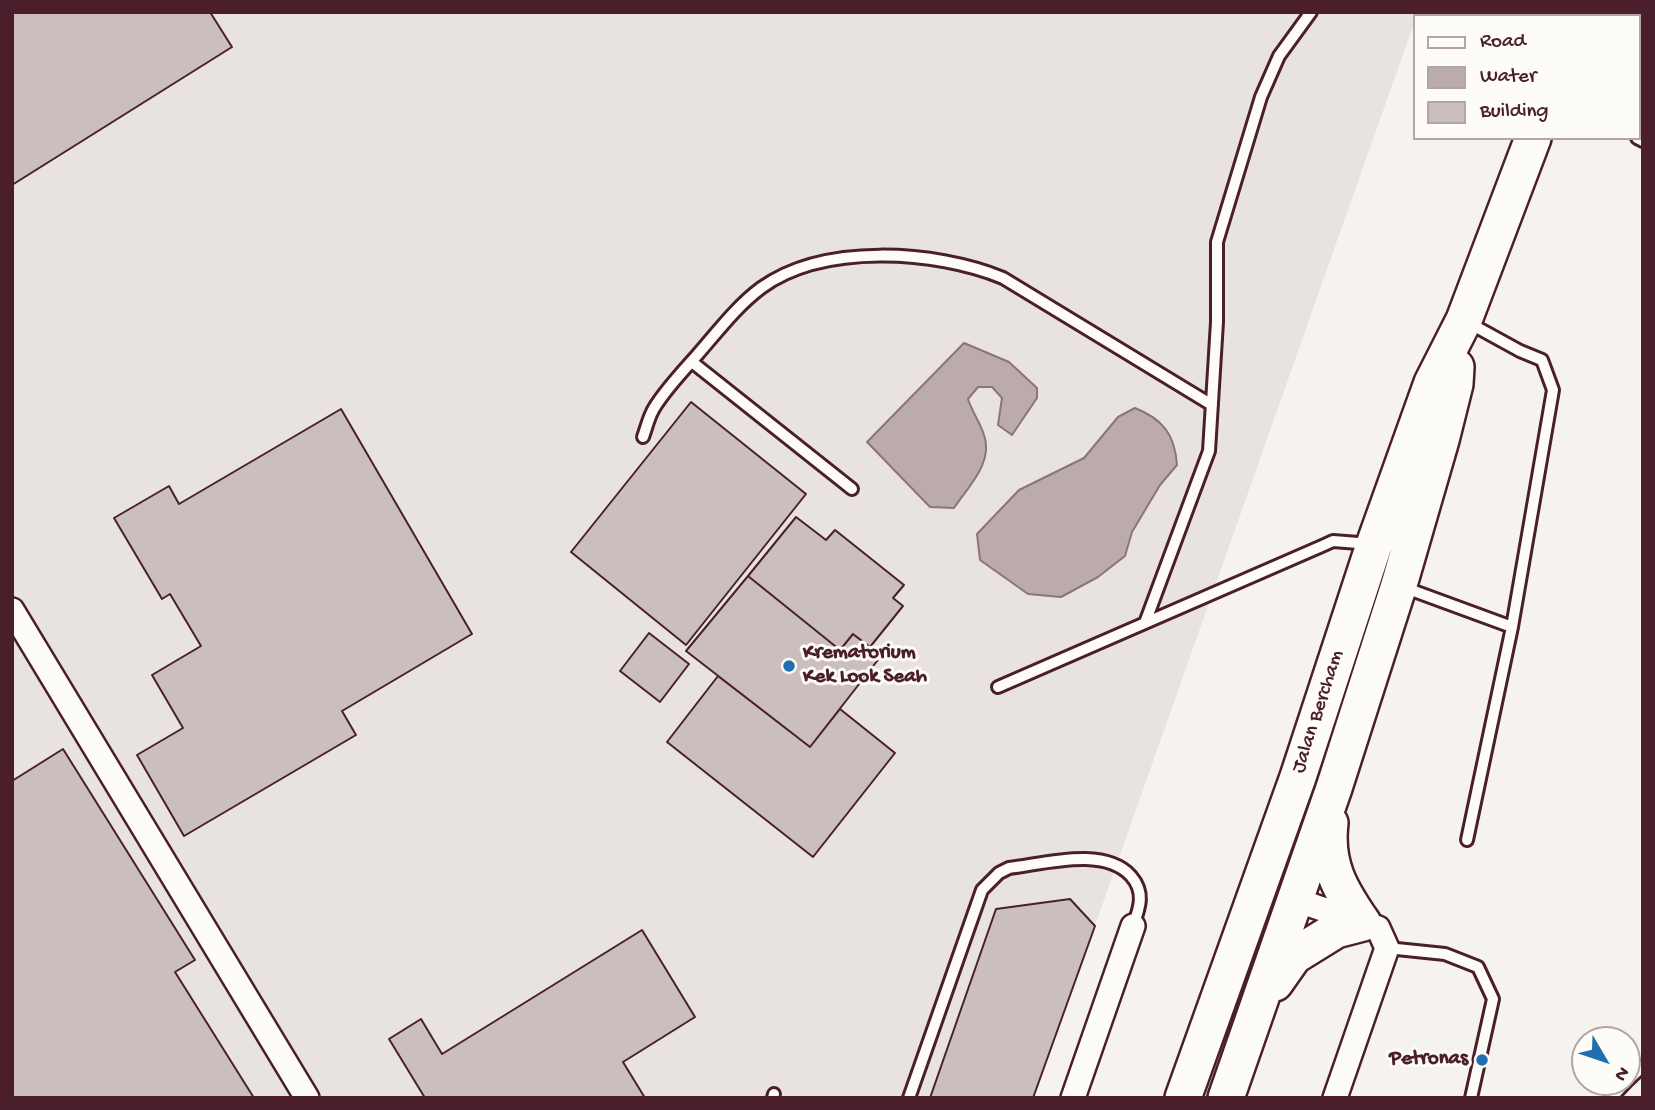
<!DOCTYPE html>
<html>
<head>
<meta charset="utf-8">
<style>
	body { margin:0 }
	#map { position:relative; width:1655px; height:1110px; overflow:hidden; background:#f6f3ef; font-family:"Gochi Hand",sans-serif }
	canvas { display:block }
	.frame { position:absolute; inset:0; border:14px solid #4a1f2b; pointer-events:none }
	.legend { position:absolute; left:1413px; top:14px; width:228px; height:126px; box-sizing:border-box; background:#fdfcf7; border:2px solid #b5a4a5; margin:0; padding:9px 12px; list-style:none; font-size:21px; color:#4a1f2b }
	.legend li { display:flex; align-items:center; gap:14px; height:35px }
	.legend b { width:35px; border:2px solid #b5a4a5 }
	.north { position:absolute; left:1571px; top:1026px; width:70px; height:70px; box-sizing:border-box; background:#fdfcf7; border:2px solid #b5a4a5; border-radius:50%; rotate:129deg; font-size:19px; font-weight:700; line-height:28px; text-align:center; color:#4a1f2b }
	.north::after { content:''; display:block; margin:auto; width:24px; height:32px; background:#1f6fb2; clip-path:polygon(50% 0,100% 100%,50% 72%,0 100%) }
</style>
</head>
<body>
<div id="map">
<canvas width="1655" height="1110"></canvas>
<div class="frame"></div>
<ul class="legend">
<li><b style="height:9px;background:#fdfcf7"></b>Road</li>
<li><b style="height:19px;background:#bbabac"></b>Water</li>
<li><b style="height:19px;background:#cbbfbe"></b>Building</li>
</ul>
<div class="north">N</div>
</div>
<script>
const ctx = document.querySelector('canvas').getContext('2d');
ctx.lineJoin = 'round';
function fillPath(path, color) { ctx.fillStyle = color; ctx.fill(path, 'evenodd'); }
function strokePath(path, color, width, dash) { ctx.strokeStyle = color; ctx.lineWidth = width; ctx.lineCap = dash ? 'butt' : 'round'; ctx.setLineDash(dash || []); ctx.stroke(path); }
function drawText(font, color, halo, rows, align = 'center') {
  ctx.font = font + ' "Gochi Hand",sans-serif'; ctx.lineWidth = 6; ctx.setLineDash([]); ctx.textBaseline = 'middle'; ctx.strokeStyle = halo; ctx.fillStyle = color; for (const [text, x, y, turn = 0] of rows) {
    ctx.save(); ctx.translate(x, y); ctx.rotate((+turn || 0) * Math.PI / 180); ctx.textAlign = isNaN(turn) ? turn : align; if (halo) ctx.strokeText(text, 0, 0); ctx.fillText(text, 0, 0); ctx.restore();
  }
}
fillPath(new Path2D(`
	M 12,12 L 1418,12 L 1034,1098 L 12,1098 Z`), '#e9e3e0');
const water = new Path2D(`
	M 964,343 L 1009,362 L 1037,388 L 1037,398 L 1012,435 L 998,425 L 1002,398 L 992,387 L 978,387 L 968,399 C 972,412 980,422 984,435 C 994,462 968,487 954,508 L 930,507 L 867,442 Z
	M 1135,408 C 1163,419 1175,435 1177,465 L 1160,485 L 1132,532 L 1125,556 L 1098,577 L 1061,597 L 1028,594 L 980,560 L 977,534 L 1019,490 L 1084,458 L 1118,417 Z`);
fillPath(water, '#bbabac');
strokePath(water, '#8e7378', 2);
const building = new Path2D(`
	M 12,12 L 210,12 L 232,47 L 12,185 Z
	M 691,402 L 806,494 L 686,645 L 571,552 Z
	M 341,409 L 472,634 L 342,711 L 356,735 L 184,836 L 137,755 L 183,728 L 152,675 L 201,646 L 170,594 L 162,599 L 114,518 L 169,486 L 179,504 Z
	M 796,517 L 826,540 L 835,530 L 904,585 L 893,598 L 903,606 L 870,647 L 853,634 L 840,650 L 748,576 Z
	M 748,576 L 840,650 L 853,634 L 881,656 L 810,747 L 686,651 Z
	M 649,633 L 689,664 L 660,702 L 620,671 Z
	M 718,676 L 810,747 L 840,709 L 895,753 L 813,857 L 667,742 Z
	M 63,749 L 195,960 L 175,972 L 254,1098 L 12,1098 L 12,781 Z
	M 1070,899 L 1095,926 L 1033,1098 L 930,1098 L 996,909 Z
	M 642,930 L 695,1017 L 623,1062 L 645,1098 L 425,1098 L 389,1039 L 421,1019 L 442,1054 Z`);
fillPath(building, '#cbbfbe');
strokePath(building, '#4a1f2b', 2);
const service = new Path2D(`
	M 1637,138 L 1643,141
	M 692,362 L 852,489
	M 643,437 C 646,429 648,420 652,412 C 660,395 685,369 698,354 C 718,331 737,306 761,288 C 823,243 935,250 1003,278 L 1212,405
	M 1403,587 L 1512,627
	M 1145,623 L 1209,451 L 1217,322 L 1217,242 L 1261,97 L 1279,56 L 1311,12
	M 998,687 L 1322,546 L 1333,541 L 1371,544
	M 1467,840 L 1512,627 L 1553,390 L 1542,360 L 1520,351 L 1469,323
	M 1387,948 L 1445,954 L 1478,967 L 1493,999 L 1471,1098
	M 1627,1081 L 1643,1066
	M 773,1098 L 774,1094
	M 909,1098 L 982,890 L 999,873 L 1009,868 C 1044,864 1104,846 1131,876 C 1145,892 1140,907 1133,926
	M 1611,1098 L 1626,1082`);
const minor = new Path2D(`
	M 12,610 L 307,1098
	M 1296,900 L 1378,928 L 1387,948 L 1335,1098
	M 1073,1098 L 1133,926`);
const primary = new Path2D(`
	M 1577,16 L 1578,12
	M 1275,983 L 1294,956 L 1336,930 L 1363,923 C 1340,890 1325,864 1330,823
	M 1183,1098 L 1298,777 L 1374,545 L 1432,383 L 1464,320 L 1533,138
	M 1226,1098 L 1334,788 L 1399,585 L 1441,440 L 1455,384 L 1456,367`);
strokePath(service, '#4a1f2b', 16);
strokePath(minor, '#4a1f2b', 28);
strokePath(primary, '#4a1f2b', 40);
strokePath(service, '#fdfcf7', 10);
strokePath(minor, '#fdfcf7', 23);
strokePath(primary, '#fdfcf7', 35);
for (const [x, y, r, color] of [
	[789,666,7,"#1f6fb2"],
	[1482,1060,7,"#1f6fb2"]
]) { const dot = new Path2D(); dot.arc(x, y, r, 0, 2 * Math.PI); ctx.fillStyle = color; ctx.fill(dot); strokePath(dot, '#fdfcf7', 2.5); }
drawText('bold 21px', '#4a1f2b', '#fdfcf7', [
	["Krematorium",803,654],
	["Kek Look Seah",803,678],
	["Petronas",1468,1060,"right"]
], 'left');
drawText('21px', '#4a1f2b', '#fdfcf7', [
	["Jalan Bercham",1319,712,-72]
]);
</script>
</body>
</html>
